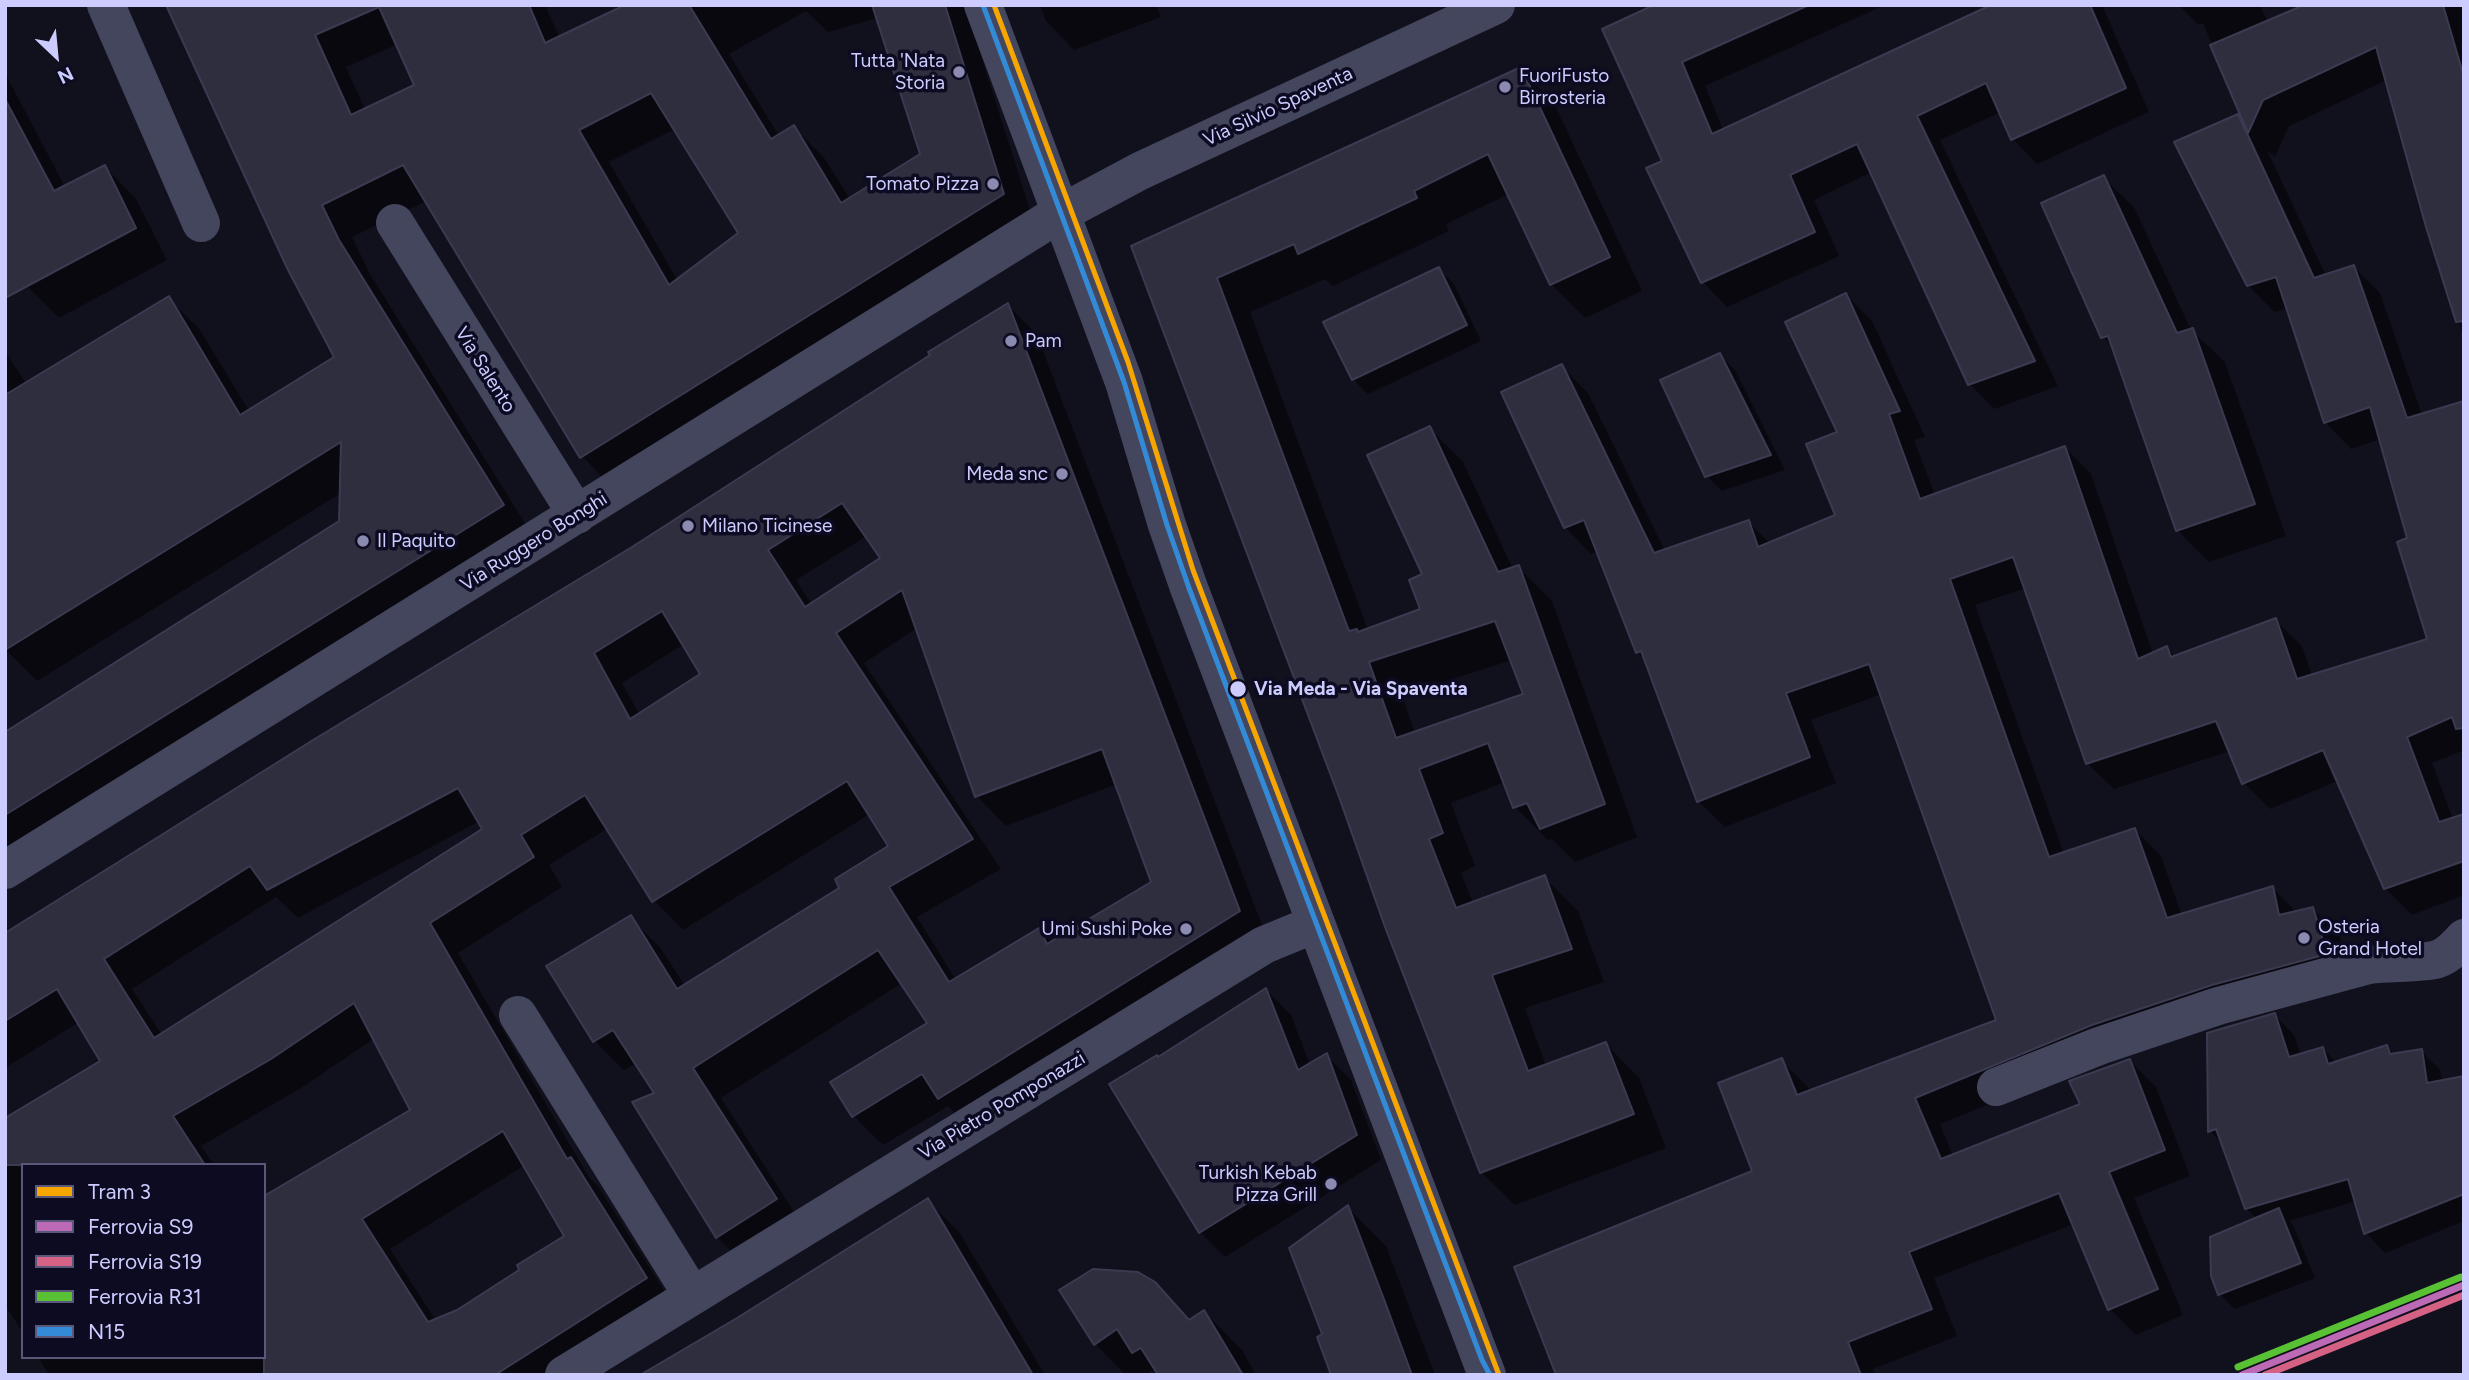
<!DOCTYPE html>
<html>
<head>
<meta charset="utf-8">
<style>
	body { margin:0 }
	#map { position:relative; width:2469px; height:1380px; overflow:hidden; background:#11101d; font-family:Figtree,sans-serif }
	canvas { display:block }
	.frame { position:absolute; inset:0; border:7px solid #ccf; pointer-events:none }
	.legend { position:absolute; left:21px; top:1163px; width:245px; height:196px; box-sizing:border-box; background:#0d0b22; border:2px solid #59587a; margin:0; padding:9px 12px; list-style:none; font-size:21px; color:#ccf }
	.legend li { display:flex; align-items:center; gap:14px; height:35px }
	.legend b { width:35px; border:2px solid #59587a }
	.north { position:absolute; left:21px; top:21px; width:70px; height:70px; -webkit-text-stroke:5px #0d0b22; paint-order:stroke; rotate:154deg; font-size:19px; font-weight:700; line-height:28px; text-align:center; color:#ccf }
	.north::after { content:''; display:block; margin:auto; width:24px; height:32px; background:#ccf; clip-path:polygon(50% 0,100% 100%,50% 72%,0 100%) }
</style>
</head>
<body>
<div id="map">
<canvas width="2469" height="1380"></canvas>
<div class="frame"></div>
<ul class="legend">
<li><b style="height:9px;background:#f7a600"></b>Tram 3</li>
<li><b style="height:9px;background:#bc69b6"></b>Ferrovia S9</li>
<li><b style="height:9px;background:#d56285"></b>Ferrovia S19</li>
<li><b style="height:9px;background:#59c134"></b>Ferrovia R31</li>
<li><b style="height:9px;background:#338bd7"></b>N15</li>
</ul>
<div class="north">N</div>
</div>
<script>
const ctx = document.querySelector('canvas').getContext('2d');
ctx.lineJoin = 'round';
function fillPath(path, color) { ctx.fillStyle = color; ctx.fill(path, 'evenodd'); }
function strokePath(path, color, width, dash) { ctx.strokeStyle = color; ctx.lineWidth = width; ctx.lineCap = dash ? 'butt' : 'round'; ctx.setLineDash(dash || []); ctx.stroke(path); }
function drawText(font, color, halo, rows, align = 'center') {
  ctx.font = font + ' Figtree,sans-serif'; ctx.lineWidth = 7; ctx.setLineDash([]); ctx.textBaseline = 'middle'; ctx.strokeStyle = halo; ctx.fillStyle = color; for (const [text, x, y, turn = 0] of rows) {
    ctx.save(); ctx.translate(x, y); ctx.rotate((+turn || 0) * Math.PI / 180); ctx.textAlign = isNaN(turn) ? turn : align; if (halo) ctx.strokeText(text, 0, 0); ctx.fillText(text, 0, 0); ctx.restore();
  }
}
fillPath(new Path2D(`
	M 169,5 L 545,5 L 560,38 L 617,11 L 615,5 L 965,5 L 1035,226 L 613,488 L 582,456 L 427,201 L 352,237 L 370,274 L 534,538 L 5,867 L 5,735 L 340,522 L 341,493 L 37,681 L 5,649 L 5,351 L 36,399 L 168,298 L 200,330 L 249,411 L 337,357 ZM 806,11 L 828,32 L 877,18 L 922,155 L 850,199 L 825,159 L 794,127 L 779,136 L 729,54 ZM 398,44 L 416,86 L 365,110 L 346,67 ZM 675,129 L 741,234 L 678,281 L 609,162 Z
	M 1040,5 L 1156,5 L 1161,17 L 1074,50 L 1046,21 Z
	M 1657,5 L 1885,5 L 1705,86 L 1723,130 L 1996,5 L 2102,5 L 2149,112 L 2037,164 L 2013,139 L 2001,112 L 1940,140 L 2058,386 L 1994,409 L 1970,384 L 1872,172 L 1814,200 L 1839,256 L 1727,307 L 1703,282 L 1648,169 L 1664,161 Z
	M 2179,5 L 2260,5 L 2268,22 L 2307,5 L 2464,5 L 2464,339 L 2427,226 L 2387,80 L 2289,126 L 2275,157 L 2267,150 L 2326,276 L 2354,267 L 2380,293 L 2422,415 L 2464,403 L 2464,750 L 2432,763 L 2453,819 L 2464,816 L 2464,895 L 2412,915 L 2385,888 L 2338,781 L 2270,809 L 2244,783 L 2230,751 L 2114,789 L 2087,763 L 2026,588 L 1975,605 L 2064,854 L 2135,830 L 2161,856 L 2182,916 L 2272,888 L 2297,912 L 2313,909 L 2339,935 L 2352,980 L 2119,1051 L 1940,1124 L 1953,1156 L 2083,1105 L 2130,1061 L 2156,1087 L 2190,1176 L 2134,1198 L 2183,1315 L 2136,1335 L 2110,1309 L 2074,1224 L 1934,1278 L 1957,1336 L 1873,1369 L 1876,1375 L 1557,1375 L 1754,1172 L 1781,1061 L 1808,1087 L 1810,1092 L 1998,1021 L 1882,694 L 1811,720 L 1836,783 L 1725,827 L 1698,801 L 1646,661 L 1637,652 L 1598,551 L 1591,554 L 1565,527 L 1561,366 L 1588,393 L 1665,551 L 1749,522 L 1770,544 L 1837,516 L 1846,295 L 1872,321 L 1925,437 L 1914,440 L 1935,495 L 2065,448 L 2091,474 L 2153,654 L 2167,648 L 2176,657 L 2275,620 L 2302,646 L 2312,676 L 2430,640 L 2409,539 L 2381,439 L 2351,449 L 2325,422 L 2288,308 L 2274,312 L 2248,285 L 2237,116 L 2246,125 L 2203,23 L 2199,25 Z
	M 1521,69 L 1554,103 L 1642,291 L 1585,318 L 1551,284 L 1509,194 L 1446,224 L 1449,231 L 1333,286 L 1325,279 L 1250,312 L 1368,630 L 1423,610 L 1429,428 L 1463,462 L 1513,569 L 1518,567 L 1552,601 L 1637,837 L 1575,862 L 1552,839 L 1548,840 L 1515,807 L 1505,782 L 1451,803 L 1475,866 L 1461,873 L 1473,903 L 1544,877 L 1578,911 L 1604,982 L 1525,1008 L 1546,1066 L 1606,1044 L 1639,1078 L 1666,1148 L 1515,1205 L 1481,1172 L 1133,247 ZM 1512,660 L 1525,695 L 1415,733 L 1402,695 Z
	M 5,73 L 65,187 L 105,167 L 136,199 L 167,260 L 59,318 L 27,286 L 5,245 Z
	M 2103,177 L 2135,209 L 2191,330 L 2225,362 L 2286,536 L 2209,562 L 2177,530 L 2115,349 L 2103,337 Z
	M 1439,269 L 1454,284 L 1481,341 L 1368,394 L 1353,379 Z
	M 1008,305 L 1037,335 L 1268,941 L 969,1127 L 948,1106 L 883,1145 L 854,1116 L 929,1023 L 902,983 L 721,1098 L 805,1229 L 747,1267 L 717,1237 L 656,1094 L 637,1063 L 624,1070 L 595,1041 L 630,918 L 660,947 L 685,986 L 841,889 L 891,847 L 870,814 L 683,930 L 654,900 L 608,828 L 549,865 L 562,887 L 458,953 L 588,1176 L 600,1189 L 675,1308 L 569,1375 L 49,1375 L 38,1357 L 264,1357 L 412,1110 L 375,1038 L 301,1088 L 201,1146 L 214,1165 L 23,1165 L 23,1333 L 5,1305 L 5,1120 L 102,1061 L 79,1022 L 5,1068 L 5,934 L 633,548 ZM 867,536 L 883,559 L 812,605 L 796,580 ZM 917,628 L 977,796 L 1006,826 L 1117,784 L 1153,883 L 1052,943 L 1039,930 L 956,980 L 917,917 L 1001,869 L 864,663 ZM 684,644 L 703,675 L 640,715 L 622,683 ZM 480,821 L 485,830 L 162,1035 L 132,989 L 276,897 L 298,918 ZM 525,1165 L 567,1236 L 522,1271 L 458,1312 L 436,1321 L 390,1249 Z
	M 1720,355 L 1735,370 L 1785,470 L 1722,491 L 1707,476 Z
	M 1266,990 L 1291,1015 L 1310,1065 L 1326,1055 L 1351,1080 L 1381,1160 L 1225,1257 L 1200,1232 L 1159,1059 Z
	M 2275,1015 L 2294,1035 L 2301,1055 L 2323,1049 L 2337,1063 L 2386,1047 L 2395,1055 L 2421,1051 L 2440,1070 L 2442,1082 L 2464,1077 L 2464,1221 L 2385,1253 L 2366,1233 L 2356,1201 L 2289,1221 L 2293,1225 L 2315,1278 L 2235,1309 L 2220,1294 L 2257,1219 L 2246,1208 L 2223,1144 L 2210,1131 L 2209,1034 Z
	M 928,1201 L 959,1232 L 1045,1375 L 649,1375 Z
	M 1347,1207 L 1386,1246 L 1435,1375 L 1333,1375 Z
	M 1154,1283 L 1192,1321 L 1204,1312 L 1242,1350 L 1256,1375 L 1156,1375 L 1152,1370 L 1145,1375 L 1126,1375 L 1095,1344 Z`), '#0007');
const building = new Path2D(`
	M 166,5 L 529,5 L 545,43 L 625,5 L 689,5 L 771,139 L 794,125 L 841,203 L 920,154 L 872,5 L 945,5 L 1004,194 L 580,458 L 403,165 L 322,205 L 339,240 L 504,505 L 5,815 L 5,732 L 339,521 L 341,442 L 5,650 L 5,395 L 169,296 L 240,415 L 334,357 L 287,268 ZM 379,7 L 414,85 L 351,115 L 315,35 ZM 651,93 L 738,233 L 669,285 L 579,130 Z
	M 1654,5 L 1809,5 L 1682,62 L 1712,134 L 1991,5 L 2090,5 L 2126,88 L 2011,140 L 1986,83 L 1917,116 L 2035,361 L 1968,385 L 1857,144 L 1790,175 L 1815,232 L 1701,283 L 1646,168 L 1662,161 L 1602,29 Z
	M 2304,5 L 2443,5 L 2464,77 L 2464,321 L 2456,322 L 2426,227 L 2376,47 L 2263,100 L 2248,133 L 2210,45 Z
	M 1521,67 L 1610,257 L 1550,285 L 1488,154 L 1414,191 L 1417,198 L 1298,254 L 1294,244 L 1217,278 L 1349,631 L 1357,629 L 1358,632 L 1420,609 L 1409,580 L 1422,574 L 1367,455 L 1430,426 L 1498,572 L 1519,565 L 1605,804 L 1540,829 L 1527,803 L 1513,808 L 1488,743 L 1419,769 L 1443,833 L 1429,839 L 1456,908 L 1545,875 L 1572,949 L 1492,975 L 1528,1071 L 1606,1042 L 1634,1114 L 1480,1173 L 1385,927 L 1339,797 L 1131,246 ZM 1495,621 L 1523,694 L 1396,738 L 1369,662 Z
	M 5,99 L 54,191 L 105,165 L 136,228 L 5,298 Z
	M 2238,114 L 2314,278 L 2354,265 L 2407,418 L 2464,401 L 2464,728 L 2456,729 L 2452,717 L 2407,737 L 2439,822 L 2464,814 L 2464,861 L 2384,889 L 2323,750 L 2242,784 L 2216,721 L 2086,764 L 2013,557 L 1950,579 L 2049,857 L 2135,828 L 2167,918 L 2273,886 L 2279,915 L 2313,907 L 2327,954 L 2212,985 L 2092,1025 L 1915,1098 L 1941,1159 L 2080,1104 L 2069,1081 L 2130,1059 L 2165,1150 L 2109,1172 L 2158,1289 L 2108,1310 L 2059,1193 L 1909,1252 L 1932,1309 L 1848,1342 L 1861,1375 L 1556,1375 L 1514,1267 L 1752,1171 L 1718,1083 L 1782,1058 L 1797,1095 L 1996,1020 L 1869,664 L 1786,693 L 1810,757 L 1697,802 L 1641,651 L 1636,653 L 1584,520 L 1564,528 L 1501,392 L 1562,364 L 1654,553 L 1749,520 L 1758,547 L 1835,515 L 1806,444 L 1837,432 L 1785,322 L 1846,293 L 1900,411 L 1889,414 L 1920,499 L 2065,446 L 2138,659 L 2167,646 L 2171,657 L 2276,618 L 2297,679 L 2427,639 L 2397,542 L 2407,538 L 2370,407 L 2324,423 L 2276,277 L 2247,286 L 2174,142 Z
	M 2104,175 L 2177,333 L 2193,328 L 2255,504 L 2176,531 L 2108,336 L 2101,338 L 2041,203 Z
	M 1439,267 L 1467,325 L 1352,380 L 1323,322 Z
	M 1008,303 L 1240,911 L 938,1099 L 922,1074 L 852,1117 L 830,1082 L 927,1023 L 878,950 L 693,1068 L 777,1199 L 716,1238 L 632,1102 L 654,1093 L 613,1030 L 593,1042 L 546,966 L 631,915 L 677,989 L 839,888 L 835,879 L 888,846 L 847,781 L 652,902 L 585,795 L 521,835 L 534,857 L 430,923 L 567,1159 L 571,1157 L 647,1278 L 495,1375 L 264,1375 L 264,1196 L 410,1110 L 354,1003 L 271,1059 L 173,1116 L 205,1165 L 5,1165 L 5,1118 L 100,1061 L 57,989 L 5,1021 L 5,933 L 313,740 L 632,547 L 930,355 L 928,352 ZM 842,503 L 880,558 L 805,607 L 768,550 ZM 902,590 L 975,797 L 1102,749 L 1151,882 L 1047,944 L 1039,928 L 949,982 L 889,887 L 973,839 L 836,633 ZM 662,611 L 700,674 L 630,719 L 594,653 ZM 458,788 L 482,829 L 154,1038 L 104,959 L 250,866 L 267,890 ZM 503,1131 L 564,1236 L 517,1265 L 519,1270 L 457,1310 L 428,1322 L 362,1219 Z
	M 1720,353 L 1771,455 L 1705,477 L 1660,380 Z
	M 1266,988 L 1298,1070 L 1327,1053 L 1357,1135 L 1199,1233 L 1109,1084 L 1157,1055 L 1158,1057 Z
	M 2275,1013 L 2289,1057 L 2323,1047 L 2328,1064 L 2387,1045 L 2390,1054 L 2422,1049 L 2427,1083 L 2464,1076 L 2464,1194 L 2364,1234 L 2348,1179 L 2245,1209 L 2216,1129 L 2208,1132 L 2207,1033 Z
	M 928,1198 L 1033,1375 L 640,1375 L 737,1318 Z
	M 1348,1205 L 1385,1302 L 1412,1375 L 1331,1375 L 1317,1337 L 1322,1334 L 1289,1248 Z
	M 2279,1208 L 2301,1263 L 2218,1295 L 2211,1276 L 2210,1237 Z
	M 1093,1269 L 1138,1272 L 1155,1282 L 1189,1320 L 1204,1310 L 1243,1375 L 1158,1375 L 1141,1348 L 1132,1353 L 1117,1329 L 1094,1345 L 1059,1290 Z`);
fillPath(building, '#2e2e3f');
strokePath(building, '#3b3a51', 2);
strokePath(new Path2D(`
	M 106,5 L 201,223
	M 983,5 L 1124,382 L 1167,525 L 1189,588 L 1487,1375
	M 395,223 L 577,515
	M 5,870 L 1052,218 L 1140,171 L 1496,5
	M 518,1015 L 692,1295
	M 1996,1087 L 2099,1046 L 2218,1006 L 2369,965 C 2388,962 2422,964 2438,959 C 2449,955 2457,946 2464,938
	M 564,1375 L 1264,945 L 1315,924`), '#44465e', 38);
strokePath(new Path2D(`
	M 983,5 L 1124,382 L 1167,525 L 1189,588 L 1482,1360 L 1490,1375`), '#338bd7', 5);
strokePath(new Path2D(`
	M 2242,1375 L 2464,1285`), '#bc69b6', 7);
strokePath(new Path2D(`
	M 2265,1375 L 2464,1295`), '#d56285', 7);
strokePath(new Path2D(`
	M 2238,1367 L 2461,1277`), '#59c134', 7);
strokePath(new Path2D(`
	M 994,5 L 1128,362 L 1193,570 L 1499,1375`), '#f7a600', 5);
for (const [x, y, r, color] of [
	[959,72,7,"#8b8ab0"],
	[1505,87,7,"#8b8ab0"],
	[993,184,7,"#8b8ab0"],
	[1011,341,7,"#8b8ab0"],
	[1062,474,7,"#8b8ab0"],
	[688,526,7,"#8b8ab0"],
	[363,541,7,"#8b8ab0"],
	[1238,689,9,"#ccf"],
	[1186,929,7,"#8b8ab0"],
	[2304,938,7,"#8b8ab0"],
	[1331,1184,7,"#8b8ab0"]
]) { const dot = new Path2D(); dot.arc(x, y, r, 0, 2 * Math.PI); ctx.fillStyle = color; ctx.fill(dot); strokePath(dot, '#0d0b22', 2.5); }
drawText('19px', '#ccf', '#0d0b22', [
	["Tutta 'Nata",945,61],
	["Storia",945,83],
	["FuoriFusto",1519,76,"left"],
	["Birrosteria",1519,98,"left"],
	["Tomato Pizza",979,184],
	["Pam",1025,341,"left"],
	["Meda snc",1048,474],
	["Milano Ticinese",702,526,"left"],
	["Il Paquito",377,541,"left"],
	["Osteria",2318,927,"left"],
	["Grand Hotel",2318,949,"left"],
	["Umi Sushi Poke",1172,929],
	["Turkish Kebab",1317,1173],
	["Pizza Grill",1317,1195]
], 'right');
drawText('19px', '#ccf', '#0d0b22', [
	["Via Silvio Spaventa",1278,107,-25],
	["Via Salento",485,370,58],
	["Via Ruggero Bonghi",534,542,-32],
	["Via Pietro Pomponazzi",1002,1106,-31]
]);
drawText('bold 19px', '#ccf', '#0d0b22', [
	["Via Meda - Via Spaventa",1254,689]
], 'left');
</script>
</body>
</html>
